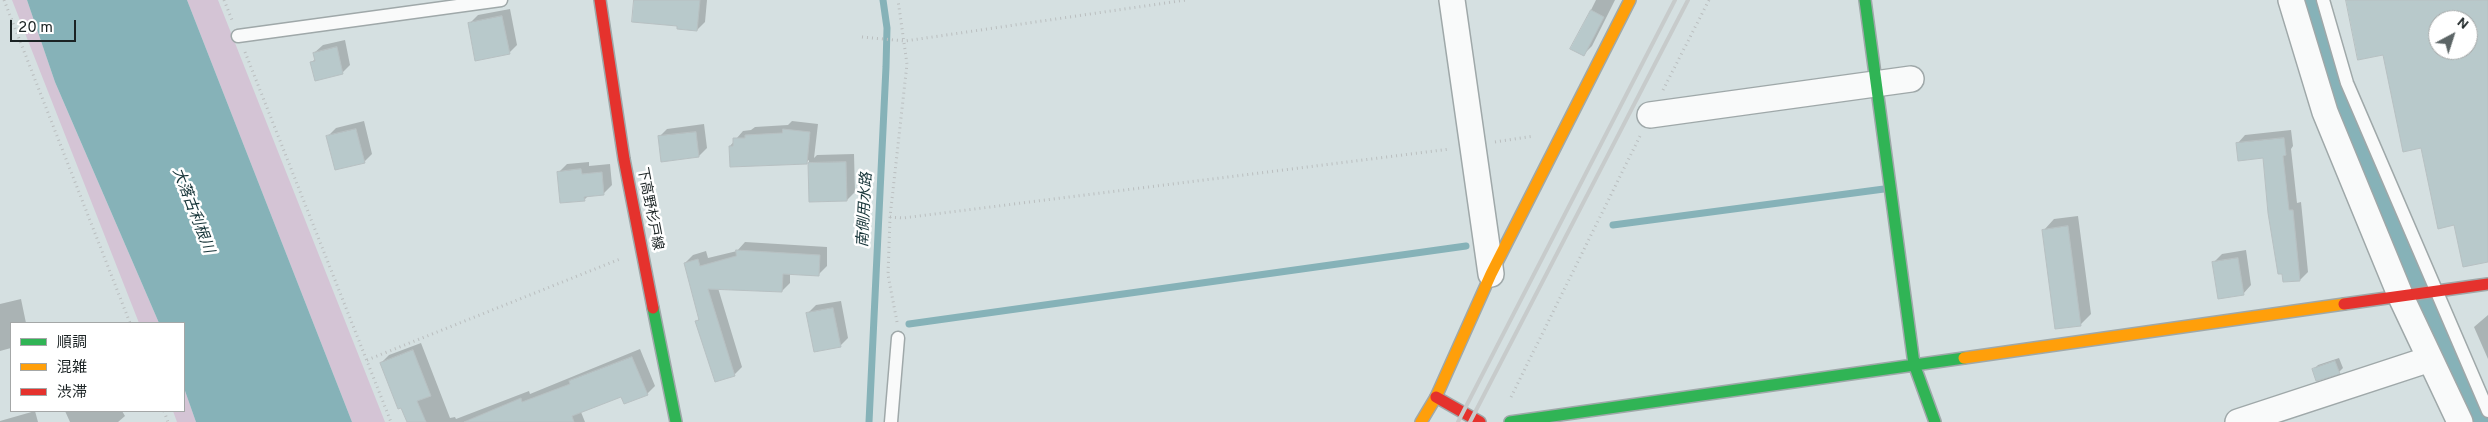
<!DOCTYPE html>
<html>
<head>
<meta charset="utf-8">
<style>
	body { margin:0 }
	#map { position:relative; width:2488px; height:422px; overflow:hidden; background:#d5e0e1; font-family:Overpass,"Noto Sans JP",sans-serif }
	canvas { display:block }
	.legend { position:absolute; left:10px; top:322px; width:175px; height:90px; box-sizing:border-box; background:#fff; border:1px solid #a4a7a7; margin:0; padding:6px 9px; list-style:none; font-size:15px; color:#1b2324 }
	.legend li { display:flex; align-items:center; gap:10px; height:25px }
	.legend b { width:25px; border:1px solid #a4a7a7 }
	.north { position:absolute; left:2428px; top:10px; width:50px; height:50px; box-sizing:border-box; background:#fff; border:1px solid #a4a7a7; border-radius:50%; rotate:40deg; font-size:14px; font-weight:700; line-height:20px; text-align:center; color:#1b2324 }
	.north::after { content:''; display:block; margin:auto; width:18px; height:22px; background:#5c6566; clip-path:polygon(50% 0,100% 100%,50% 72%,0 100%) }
	.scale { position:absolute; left:10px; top:20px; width:66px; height:22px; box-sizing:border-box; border:2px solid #1b2324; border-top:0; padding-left:6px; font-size:15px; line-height:18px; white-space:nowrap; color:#1b2324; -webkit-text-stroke:4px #fff; paint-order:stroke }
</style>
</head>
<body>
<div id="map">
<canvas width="2488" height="422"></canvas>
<ul class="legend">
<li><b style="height:6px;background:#30b455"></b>順調</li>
<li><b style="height:6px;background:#ff9f0a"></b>混雑</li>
<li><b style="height:6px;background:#e5322d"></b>渋滞</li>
</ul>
<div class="north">N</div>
<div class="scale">20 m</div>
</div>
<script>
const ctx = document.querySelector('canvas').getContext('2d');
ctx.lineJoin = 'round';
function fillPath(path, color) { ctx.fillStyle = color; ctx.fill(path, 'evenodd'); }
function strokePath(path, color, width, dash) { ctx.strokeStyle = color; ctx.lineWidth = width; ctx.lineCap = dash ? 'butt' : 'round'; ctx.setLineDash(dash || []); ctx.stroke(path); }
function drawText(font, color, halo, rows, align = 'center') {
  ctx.font = font + ' Overpass,"Noto Sans JP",sans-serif'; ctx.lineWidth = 5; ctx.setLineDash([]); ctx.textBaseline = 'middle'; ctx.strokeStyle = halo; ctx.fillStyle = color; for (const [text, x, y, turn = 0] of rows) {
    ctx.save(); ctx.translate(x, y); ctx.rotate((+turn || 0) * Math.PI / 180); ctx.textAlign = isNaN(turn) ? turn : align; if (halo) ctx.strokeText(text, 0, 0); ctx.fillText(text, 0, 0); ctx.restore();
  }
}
fillPath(new Path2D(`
	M 12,0 L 27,0 L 55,82 L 159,323 L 139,323 Z
	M 187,0 L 218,0 L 385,422 L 352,422 Z
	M 184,388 L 196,422 L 177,422 L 173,411 L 184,411 Z`), '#d4c4d5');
fillPath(new Path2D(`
	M 27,0 L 187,0 L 352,422 L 196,422 L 184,388 L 184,323 L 159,323 L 55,82 Z`), '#86b2b8');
fillPath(new Path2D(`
	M 635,0 L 707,0 L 705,22 L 697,30 Z
	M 1596,0 L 1615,0 L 1592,46 L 1584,54 L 1572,48 Z
	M 510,9 L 517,45 L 509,53 L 470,23 L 478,15 Z
	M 345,40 L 350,65 L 342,73 L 312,62 L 316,58 L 314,53 L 323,45 Z
	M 364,121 L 372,154 L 364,162 L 327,137 L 336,128 Z
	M 792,121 L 818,124 L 814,158 L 817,155 L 854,154 L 855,192 L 847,200 L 810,201 L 809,160 L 806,162 L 730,146 L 743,131 L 751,130 L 755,127 L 788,125 Z
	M 704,124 L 707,148 L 699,156 L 659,137 L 667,129 Z
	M 2291,130 L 2293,146 L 2291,149 L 2297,203 L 2301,202 L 2308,272 L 2300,280 L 2264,157 L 2237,144 L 2245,135 Z
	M 589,162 L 589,166 L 610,164 L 612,185 L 603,194 L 589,195 L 584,200 L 559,172 L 567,164 Z
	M 2078,216 L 2091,314 L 2080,325 L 2044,230 L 2054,219 Z
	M 745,242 L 827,247 L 827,266 L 819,274 L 790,273 L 790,283 L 782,291 L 718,288 L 742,367 L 734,375 L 697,321 L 700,318 L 685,263 L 693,255 L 706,251 L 708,258 L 737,251 Z
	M 2246,250 L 2251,285 L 2243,294 L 2214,262 L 2222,254 Z
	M 21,299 L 26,323 L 11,323 L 11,348 L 0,351 L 0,304 Z
	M 841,301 L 848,338 L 840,346 L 808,313 L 816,305 Z
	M 2488,315 L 2488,359 L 2474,327 Z
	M 421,343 L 450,418 L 455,417 L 456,419 L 529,391 L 530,394 L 640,349 L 655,386 L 647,394 L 622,396 L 581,412 L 585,422 L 408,422 L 381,363 L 389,355 Z
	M 2339,358 L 2343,368 L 2339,372 L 2314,369 L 2318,365 Z
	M 35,411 L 38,422 L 0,422 L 0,421 Z
	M 65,411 L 122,411 L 125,416 L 118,422 L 70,422 Z`), '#0003');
strokePath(new Path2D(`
	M 1613,225 L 1884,189
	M 909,324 L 1466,246
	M 869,422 L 886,67 L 887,28 L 883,0`), '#86b2b8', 7);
strokePath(new Path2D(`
	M 2308,0 L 2338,105 L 2441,351 L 2475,422`), '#86b2b8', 40);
const building = new Path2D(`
	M 634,0 L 700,0 L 697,31 L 677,29 L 677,26 L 632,22 Z
	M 2346,0 L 2488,0 L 2488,262 L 2463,267 L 2454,225 L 2438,229 L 2421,148 L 2403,152 L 2383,55 L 2358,60 ZM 2438,20 L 2468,20 L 2468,50 L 2438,50 Z
	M 1591,10 L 1604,17 L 1584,56 L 1570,49 Z
	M 502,16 L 510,54 L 475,61 L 468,23 Z
	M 337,47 L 343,74 L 315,81 L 310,62 L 315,61 L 313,53 Z
	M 356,129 L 365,163 L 335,170 L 326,136 Z
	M 783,129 L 810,132 L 807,164 L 730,167 L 729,146 L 733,146 L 733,138 L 745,138 L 745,135 L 782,133 Z
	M 696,132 L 699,157 L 661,162 L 658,136 Z
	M 2284,138 L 2286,155 L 2283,156 L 2289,210 L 2293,210 L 2300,281 L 2283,282 L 2282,274 L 2278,274 L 2268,213 L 2263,158 L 2238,161 L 2236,143 Z
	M 846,162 L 847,201 L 809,202 L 808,163 Z
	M 581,169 L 582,174 L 602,172 L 604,195 L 584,197 L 585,201 L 560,203 L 557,172 Z
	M 2068,226 L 2081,326 L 2055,329 L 2042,230 Z
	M 736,250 L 820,255 L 819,276 L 783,274 L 782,292 L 708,289 L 735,376 L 715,382 L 695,321 L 699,320 L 684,263 L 698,259 L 700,266 L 736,256 Z
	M 2238,258 L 2244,295 L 2218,299 L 2212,262 Z
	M 833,308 L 841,347 L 814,352 L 806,313 Z
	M 413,350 L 431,396 L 417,401 L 426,422 L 407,422 L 401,408 L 398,409 L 380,363 Z
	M 632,357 L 648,395 L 624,404 L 621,397 L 572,416 L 574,422 L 464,422 L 521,398 L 522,402 L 570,384 L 569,381 Z
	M 2335,361 L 2340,374 L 2316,381 L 2312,369 Z`);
fillPath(building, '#b8c9cb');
strokePath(building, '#b7c0c2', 1);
const lane = new Path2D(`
	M 2323,0 L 2347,83 L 2488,411
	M 238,36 L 501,0
	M 891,422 L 898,338`);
const street = new Path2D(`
	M 1452,0 L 1491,274
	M 2291,0 L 2325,112 L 2401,297 L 2460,422
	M 1650,115 L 1911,79
	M 2238,422 L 2430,359`);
const fast = new Path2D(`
	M 1865,0 L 1914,364 L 1935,422
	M 653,308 L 676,422
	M 1510,422 L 1964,358`);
const slow = new Path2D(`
	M 1964,358 L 2344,304
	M 1421,422 L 1436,397 L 1491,274 L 1630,0`);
const jam = new Path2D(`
	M 600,0 L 624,159 L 653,308
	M 2344,304 L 2488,284
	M 1436,397 L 1480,422`);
strokePath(lane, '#9fa8a9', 15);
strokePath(street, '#9fa8a9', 28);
strokePath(fast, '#9fa8a9', 14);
strokePath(slow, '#9fa8a9', 14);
strokePath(jam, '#9fa8a9', 14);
strokePath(new Path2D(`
	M 4,0 L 130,323
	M 224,0 L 232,20
	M 862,37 L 905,41 L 1186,0
	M 245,52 L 391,422
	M 1663,90 L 1709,0
	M 1495,142 L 1534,136
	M 890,217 L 903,218 L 1450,149
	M 897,322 L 888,275 L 890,217 L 907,64 L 898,0
	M 367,360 L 620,259
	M 1511,397 L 1640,136
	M 164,411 L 168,422`), '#babebf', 3, [1, 4]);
strokePath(lane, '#f9fafa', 12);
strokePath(street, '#f9fafa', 25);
strokePath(fast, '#30b455', 11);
strokePath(slow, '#ff9f0a', 11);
strokePath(jam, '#e5322d', 11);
strokePath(new Path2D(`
	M 1458,422 L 1675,0
	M 1470,422 L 1688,0`), '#c7cbcb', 4);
drawText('14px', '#1b2324', '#fff', [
	["下高野杉戸線",649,209,79]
]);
drawText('italic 15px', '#163438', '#fff', [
	["南側用水路",866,210,-87],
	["大落古利根川",192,211,69]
]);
</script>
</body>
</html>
